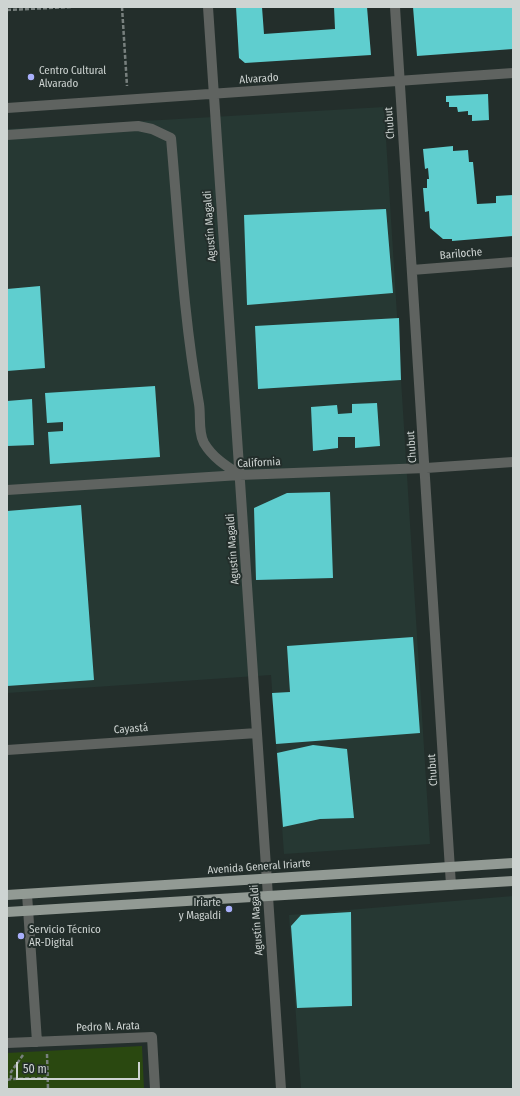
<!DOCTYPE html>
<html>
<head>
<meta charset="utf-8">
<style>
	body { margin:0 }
	#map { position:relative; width:520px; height:1096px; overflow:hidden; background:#232e2b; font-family:"Fira Sans Condensed",sans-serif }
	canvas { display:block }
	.frame { position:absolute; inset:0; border:8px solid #ced4d2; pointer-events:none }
	.scale { position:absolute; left:16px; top:1062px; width:124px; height:18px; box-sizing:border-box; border:2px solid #ced4d2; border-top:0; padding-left:5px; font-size:12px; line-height:14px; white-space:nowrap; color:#ced4d2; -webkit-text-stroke:3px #232e2b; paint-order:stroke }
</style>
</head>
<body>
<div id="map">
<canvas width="520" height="1096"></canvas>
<div class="frame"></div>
<div class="scale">50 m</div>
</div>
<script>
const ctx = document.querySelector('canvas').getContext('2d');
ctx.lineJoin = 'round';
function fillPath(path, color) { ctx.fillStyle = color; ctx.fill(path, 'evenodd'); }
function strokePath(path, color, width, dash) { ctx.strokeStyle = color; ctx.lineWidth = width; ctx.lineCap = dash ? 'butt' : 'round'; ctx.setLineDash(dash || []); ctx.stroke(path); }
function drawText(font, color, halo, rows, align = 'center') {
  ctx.font = font + ' "Fira Sans Condensed",sans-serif'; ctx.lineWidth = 4; ctx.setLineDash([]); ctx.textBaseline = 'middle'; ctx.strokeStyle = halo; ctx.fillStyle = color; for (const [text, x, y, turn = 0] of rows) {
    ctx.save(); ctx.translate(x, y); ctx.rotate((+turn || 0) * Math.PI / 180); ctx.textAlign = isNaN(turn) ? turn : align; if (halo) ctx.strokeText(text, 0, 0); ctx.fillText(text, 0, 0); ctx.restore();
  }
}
fillPath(new Path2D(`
	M 384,107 L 430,844 L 284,854 L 271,675 L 7,693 L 7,129 Z
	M 513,896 L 513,1089 L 301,1089 L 289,915 Z`), '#263833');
fillPath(new Path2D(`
	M 142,1046 L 144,1089 L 7,1089 L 7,1053 Z`), '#2a4810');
fillPath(new Path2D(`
	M 236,7 L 262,7 L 264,34 L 335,29 L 334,7 L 367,7 L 371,55 L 245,63 L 239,58 Z
	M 413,7 L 513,7 L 513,49 L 417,56 Z
	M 488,94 L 489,120 L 472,121 L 472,115 L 468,115 L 468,111 L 458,112 L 457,107 L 449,107 L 449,102 L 446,102 L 446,96 Z
	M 453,146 L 453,151 L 468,150 L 469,162 L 473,162 L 477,204 L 496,203 L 496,196 L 513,195 L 513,236 L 452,241 L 452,239 L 443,239 L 430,228 L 429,211 L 425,212 L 423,188 L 427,188 L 427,179 L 429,179 L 428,168 L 425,169 L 423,149 Z
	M 386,209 L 393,293 L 247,305 L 244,215 Z
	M 40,286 L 45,368 L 7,371 L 7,289 Z
	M 399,318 L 401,380 L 258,389 L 255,326 Z
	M 155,386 L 160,457 L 50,464 L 48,432 L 63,431 L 63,422 L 47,423 L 45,393 Z
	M 32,399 L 34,445 L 7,446 L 7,401 Z
	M 377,403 L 380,446 L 355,448 L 355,437 L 338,437 L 338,448 L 313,451 L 311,407 L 337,405 L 338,414 L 352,413 L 352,404 Z
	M 330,492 L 333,578 L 256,580 L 254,508 L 287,493 Z
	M 81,505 L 94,680 L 7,686 L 7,511 Z
	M 413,637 L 420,733 L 276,744 L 272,693 L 290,692 L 287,646 Z
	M 313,745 L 347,749 L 354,818 L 320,819 L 283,827 L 277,753 Z
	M 351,912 L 352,1006 L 297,1008 L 291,926 L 301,915 Z`), '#5fcecf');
strokePath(new Path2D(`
	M 122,7 L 127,86
	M 7,10 L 71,7
	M 47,1054 L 48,1089
	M 23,1055 L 11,1072 L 11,1079 L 48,1078
	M 7,1080 L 11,1079`), '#78807e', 2.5, [4, 2]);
strokePath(new Path2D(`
	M 208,7 L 281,1089
	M 395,7 L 451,885
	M 7,108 L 513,73
	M 7,135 L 138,126 L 152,129 L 171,138 C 179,227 183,316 199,404 C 201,416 198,432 204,443 C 213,458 226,466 240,475
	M 412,270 L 513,262
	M 7,490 L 240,475 L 426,468 L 513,462
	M 7,750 L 257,733
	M 27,894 L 37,1042
	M 7,1043 L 152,1037 L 155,1089`), '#5f6360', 10);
strokePath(new Path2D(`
	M 7,895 L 513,863
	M 7,912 L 513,881`), '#929a94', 10);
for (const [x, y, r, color] of [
	[31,77,4,"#a9b0fc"],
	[229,909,4,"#a9b0fc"],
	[21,936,4,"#a9b0fc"]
]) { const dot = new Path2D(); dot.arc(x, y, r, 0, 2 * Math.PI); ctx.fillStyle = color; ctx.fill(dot); strokePath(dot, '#232e2b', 1.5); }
drawText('11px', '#ced4d2', '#232e2b', [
	["Centro Cultural",39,71],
	["Alvarado",39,84],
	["Iriarte",221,903,"right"],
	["y Magaldi",221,916,"right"],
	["Servicio Técnico",29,930],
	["AR-Digital",29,943]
], 'left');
drawText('11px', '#ced4d2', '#232e2b', [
	["Alvarado",259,79,-4],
	["Chubut",390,123,-94],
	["Agustín Magaldi",210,226,-94],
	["Bariloche",461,254,-5],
	["Chubut",412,447,-94],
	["California",259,463,-3],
	["Agustín Magaldi",233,549,-94],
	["Cayastá",131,729,-4],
	["Chubut",433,770,-94],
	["Avenida General Iriarte",259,867,-4],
	["Agustín Magaldi",257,920,-94],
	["Pedro N. Arata",108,1027,-2]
]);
</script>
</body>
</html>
